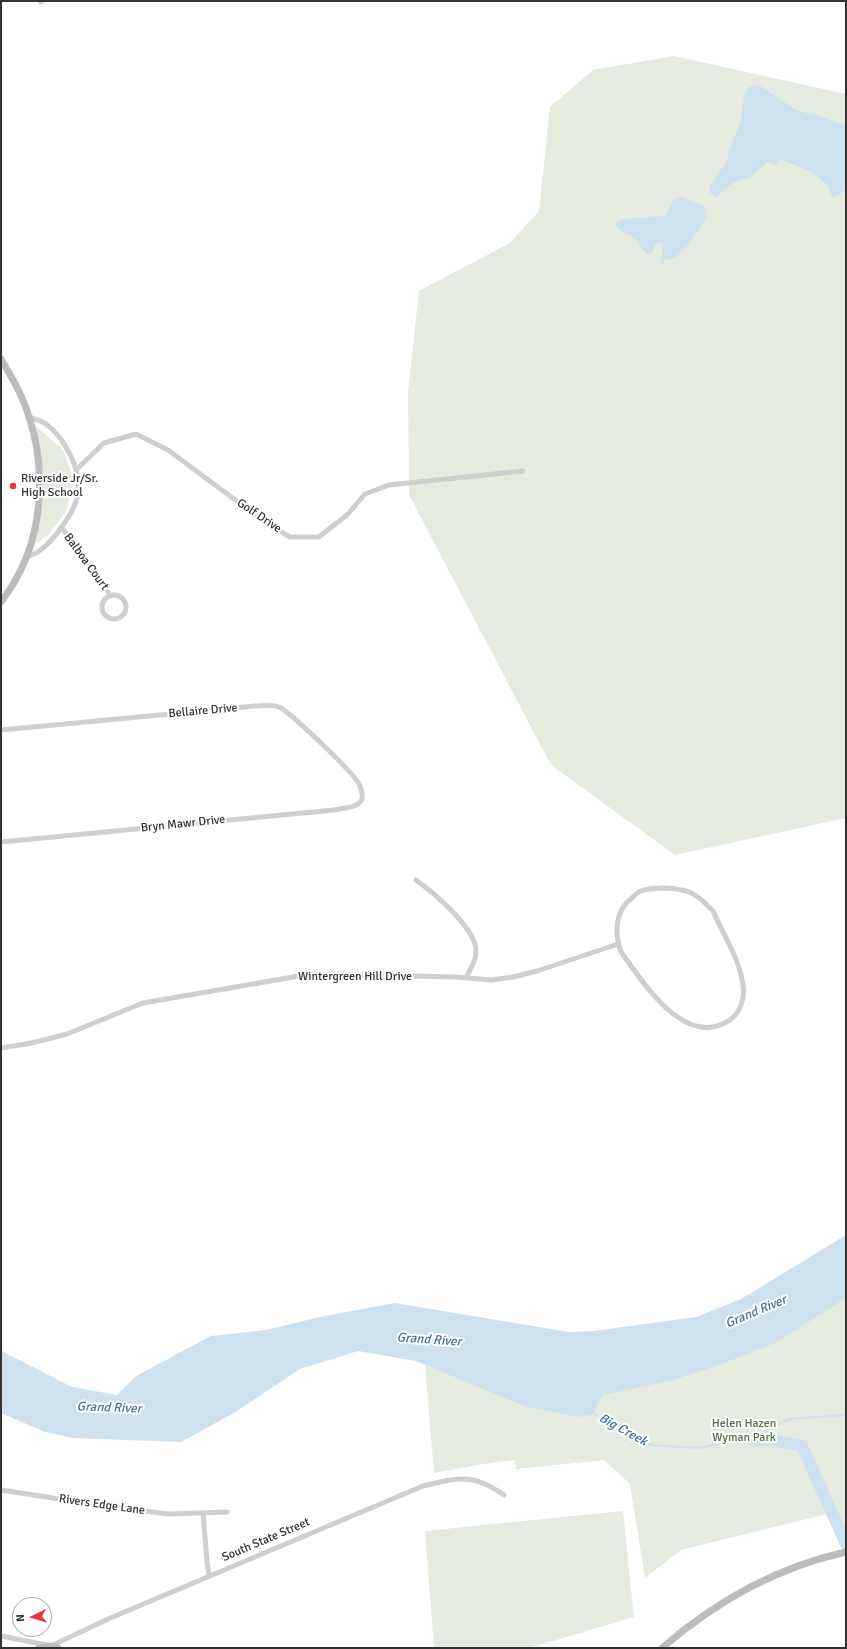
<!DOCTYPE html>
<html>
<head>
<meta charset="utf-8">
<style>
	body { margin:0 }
	#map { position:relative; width:847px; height:1649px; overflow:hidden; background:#fff; font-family:Signika,sans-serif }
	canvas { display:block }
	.frame { position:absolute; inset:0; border:2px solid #323232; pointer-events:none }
	.north { position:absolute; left:12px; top:1597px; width:40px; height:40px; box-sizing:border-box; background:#fff; border:1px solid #adadad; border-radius:50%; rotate:265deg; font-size:11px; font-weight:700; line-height:16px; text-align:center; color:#323232 }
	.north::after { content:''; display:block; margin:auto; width:14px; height:18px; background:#e8363f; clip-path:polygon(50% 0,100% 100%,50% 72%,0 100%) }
</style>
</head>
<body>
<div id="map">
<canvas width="847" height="1649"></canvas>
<div class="frame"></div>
<div class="north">N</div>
</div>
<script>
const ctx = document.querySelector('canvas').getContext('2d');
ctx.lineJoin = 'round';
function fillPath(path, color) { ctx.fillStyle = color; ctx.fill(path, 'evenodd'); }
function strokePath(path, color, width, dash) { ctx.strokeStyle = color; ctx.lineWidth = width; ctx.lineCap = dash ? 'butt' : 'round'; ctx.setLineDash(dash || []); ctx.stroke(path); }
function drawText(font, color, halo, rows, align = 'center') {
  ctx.font = font + ' Signika,sans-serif'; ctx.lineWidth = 4; ctx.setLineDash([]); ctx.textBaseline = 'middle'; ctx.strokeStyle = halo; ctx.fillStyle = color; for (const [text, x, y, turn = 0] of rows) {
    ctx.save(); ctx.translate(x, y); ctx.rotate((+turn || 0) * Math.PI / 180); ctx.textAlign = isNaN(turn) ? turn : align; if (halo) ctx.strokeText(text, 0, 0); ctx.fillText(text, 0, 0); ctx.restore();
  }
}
fillPath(new Path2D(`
	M 674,56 L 846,94 L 846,818 L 675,855 L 551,765 L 409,495 L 408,393 L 419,291 L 510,243 L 539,211 L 550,107 L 593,70 Z
	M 36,426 L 63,450 L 74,481 L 66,512 L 48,535 L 35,544 L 44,483 Z
	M 846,1264 L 846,1534 L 835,1512 L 681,1550 L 645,1578 L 630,1484 L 604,1460 L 516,1469 L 515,1460 L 483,1464 L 434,1473 L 423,1342 L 563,1365 Z
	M 623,1511 L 634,1617 L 529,1648 L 434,1648 L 425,1531 Z`), '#e5ebde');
fillPath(new Path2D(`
	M 759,85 L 798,111 L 819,116 L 846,126 L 846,189 L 836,197 L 832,197 L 827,184 L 810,171 L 782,160 L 778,161 L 776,165 L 768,162 L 750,177 L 733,183 L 716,197 L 710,193 C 707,183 722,171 727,161 C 728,158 728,153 730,149 C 733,139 738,130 741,120 C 744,108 741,98 749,87 Z
	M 681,197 L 702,205 L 707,212 L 704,222 L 688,245 L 675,258 L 664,260 L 663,264 L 661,264 C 660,257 665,249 662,243 L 655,243 L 653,252 L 649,254 C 641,251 640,243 634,238 C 627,232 623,234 616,226 L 617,222 L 624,219 L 663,216 L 666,215 L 673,200 Z
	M 846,1235 L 846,1298 L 775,1343 L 719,1365 L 673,1380 L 603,1395 L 597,1404 L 594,1414 L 578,1417 L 524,1406 L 416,1361 L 358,1351 L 300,1369 L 234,1413 L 181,1442 L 72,1438 L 45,1432 L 1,1413 L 1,1351 L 72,1387 L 117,1395 L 136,1376 L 211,1336 L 266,1330 L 320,1317 L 395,1303 L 569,1332 L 594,1331 L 696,1317 L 741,1299 Z`), '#cde1ee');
strokePath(new Path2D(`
	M 592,1412 L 607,1424 L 650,1445 L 698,1448 L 751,1439 L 789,1419 L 846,1415`), '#cde1ee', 2);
strokePath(new Path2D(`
	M 751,1439 L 778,1441 L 802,1446 L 846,1544`), '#cde1ee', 12);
strokePath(new Path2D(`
	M 41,1 L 41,2
	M 77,469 L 104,443 L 136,434 L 168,450 L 265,522 L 290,537 L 319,537 L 348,514 L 365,494 L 389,485 L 523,471
	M 62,528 L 111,596
	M 27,557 C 30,555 35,554 38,552 C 53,542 75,512 78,494 C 82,471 65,438 46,424 C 42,421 35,419 29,417
	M102 607a12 12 0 1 1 24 0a12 12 0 1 1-24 0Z
	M 1,730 L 255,706 C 262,706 272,704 279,707 C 291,713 353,772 359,784 C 361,788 363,794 362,799 C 359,808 342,808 334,810 L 1,842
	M 416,880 C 434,893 477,929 476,952 C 476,962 470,969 466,978
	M 663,888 C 689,889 695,892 713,911 C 723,934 740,960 743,985 C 745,997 741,1012 730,1020 C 685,1050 643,982 621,952 C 614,932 615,910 633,897 C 635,895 638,892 641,891 C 647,888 656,889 663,888 Z
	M 1,1048 L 32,1043 L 67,1034 L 143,1003 L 299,976 L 330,974 L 456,977 L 491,980 L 513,977 L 537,971 L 618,944
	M 1,1490 L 104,1506 L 169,1514 L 227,1512
	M 203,1513 L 207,1562 L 209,1576
	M 1,1636 L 47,1645
	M 51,1646 L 108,1619 L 423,1486 C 443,1481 465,1474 485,1484 C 492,1487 498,1491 504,1495`), '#cfcfcf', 5);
strokePath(new Path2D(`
	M 1,359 C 12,378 23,396 29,417 C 46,467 43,532 16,579 C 12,587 6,595 1,602
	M 39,1648 L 51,1646 L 58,1648
	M 662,1648 C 715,1602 778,1567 846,1552`), '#bcbcbc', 7);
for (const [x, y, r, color] of [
	[13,486,4,"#e8363f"]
]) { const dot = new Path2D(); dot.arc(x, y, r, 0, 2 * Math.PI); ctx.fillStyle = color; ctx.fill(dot); strokePath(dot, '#fff', 1.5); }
drawText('12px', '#323232', '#fff', [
	["Riverside Jr/Sr.",21,479],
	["High School",21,493]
], 'left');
drawText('12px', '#323232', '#fff', [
	["Golf Drive",259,516,34],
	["Balboa Court",86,562,54],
	["Bellaire Drive",203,711,-5],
	["Bryn Mawr Drive",183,824,-6],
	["Wintergreen Hill Drive",355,977],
	["Rivers Edge Lane",102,1505,8],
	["South State Street",266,1540,-23]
]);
drawText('12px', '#546f3e', '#fff', [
	["Helen Hazen",744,1424],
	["Wyman Park",744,1438]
]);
drawText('italic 13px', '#3e7297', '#fff', [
	["Grand River",756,1312,-23],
	["Grand River",429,1340,4],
	["Grand River",109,1408,2],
	["Big Creek",623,1430,29]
]);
</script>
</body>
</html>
